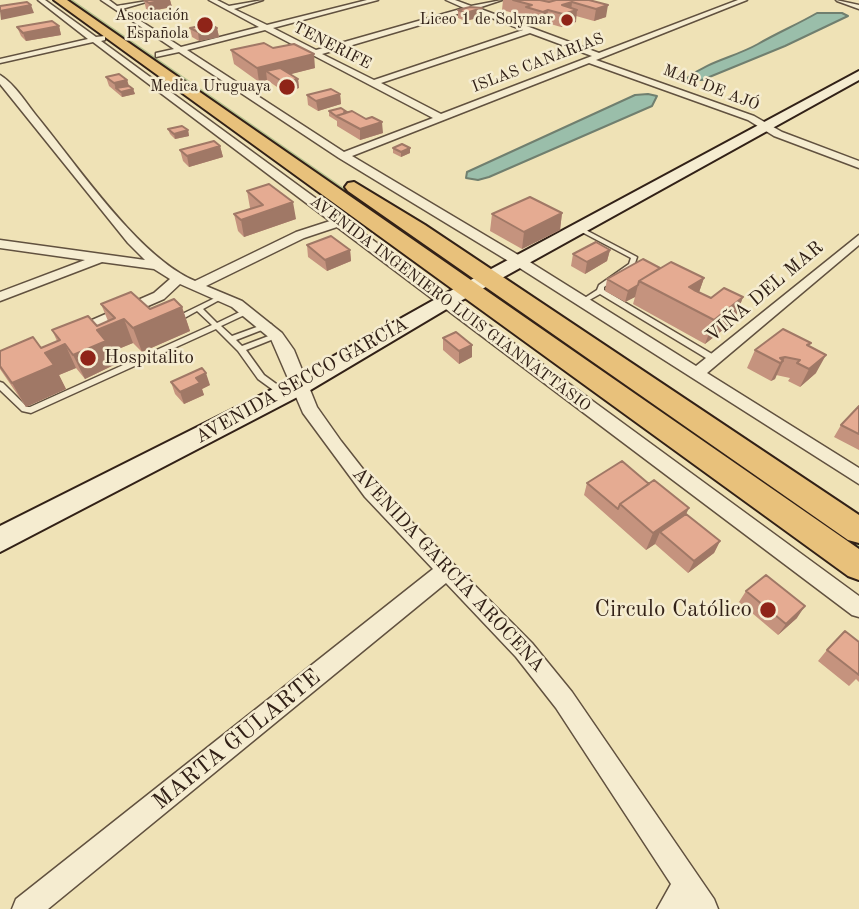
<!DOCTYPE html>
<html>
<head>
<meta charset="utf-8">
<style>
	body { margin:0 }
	canvas { display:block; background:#efe2b6 }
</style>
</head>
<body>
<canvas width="859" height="909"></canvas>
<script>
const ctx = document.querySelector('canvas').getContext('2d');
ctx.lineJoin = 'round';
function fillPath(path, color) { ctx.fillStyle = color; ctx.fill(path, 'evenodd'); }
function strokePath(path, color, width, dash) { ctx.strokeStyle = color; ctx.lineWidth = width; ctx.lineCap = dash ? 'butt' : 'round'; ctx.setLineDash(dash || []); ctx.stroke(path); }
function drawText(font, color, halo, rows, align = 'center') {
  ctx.font = font + ' "Old Standard TT",serif'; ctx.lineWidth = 5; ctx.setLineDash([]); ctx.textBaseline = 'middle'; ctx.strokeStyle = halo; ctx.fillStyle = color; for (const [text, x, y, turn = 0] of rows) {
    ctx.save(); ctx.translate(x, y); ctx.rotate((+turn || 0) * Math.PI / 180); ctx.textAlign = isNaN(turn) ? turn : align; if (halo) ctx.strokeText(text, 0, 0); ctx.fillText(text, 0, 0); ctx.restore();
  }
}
fillPath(new Path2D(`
	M 65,0 L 73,0 L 471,276 L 465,276 L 419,244 L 397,234 Z
	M 495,295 L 557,339 L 579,349 L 859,540 L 859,556 L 491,297 Z`), '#b8c38f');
const water = new Path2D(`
	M 817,13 L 842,13 L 848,16 L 785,46 L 702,80 L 689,80 L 687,78 C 709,61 735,57 758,44 C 777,33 798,24 817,13 Z
	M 648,94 L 657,96 L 652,106 L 489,177 L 478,180 L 466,178 L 467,172 L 635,95 Z`);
fillPath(water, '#9abeaa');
strokePath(water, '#707f6f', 2);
const lane = new Path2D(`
	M 578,228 L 582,228 L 637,257 L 634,266 L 604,287 L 604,290 L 717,357 L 718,359 L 717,361 L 711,361 L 600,294 L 584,303 L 580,303 L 580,301 L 597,290 L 599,285 L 629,264 L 631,258 L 578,230 Z
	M 221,295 L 223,296 L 223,298 L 203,309 L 217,323 L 246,309 L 249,309 L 253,311 L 221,326 L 232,336 L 265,324 L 271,324 L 272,326 L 236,340 L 242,346 L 274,334 L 280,334 L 281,336 L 246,350 L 264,375 L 286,391 L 287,393 L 286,395 L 280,395 L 258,379 L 238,351 L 216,329 L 31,413 L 22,411 L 0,390 L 0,382 L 3,383 L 27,407 L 30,407 L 212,325 L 197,311 L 179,321 L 173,321 L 172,319 Z`);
const street = new Path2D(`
	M 38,0 L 45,0 L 96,37 L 105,36 L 105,40 L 101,41 L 859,596 L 859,617 L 852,615 L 337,227 L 304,238 L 206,286 L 242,301 L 282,333 L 294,350 L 317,407 L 341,441 L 377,487 L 532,643 L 572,692 L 714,899 L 718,909 L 657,909 L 671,884 L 556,708 L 516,657 L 446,583 L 48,909 L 12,909 L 16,899 L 433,569 L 365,497 L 303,413 L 271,339 L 232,307 L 180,284 L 164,299 L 79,336 L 69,336 L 67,333 L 69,330 L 154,293 L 170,279 L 154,269 L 102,262 L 0,301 L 0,292 L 85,260 L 0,248 L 0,240 L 145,260 L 128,243 L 0,84 L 0,75 C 15,84 28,106 39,119 C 79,168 139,257 195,281 L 296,232 L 330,221 L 93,42 L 0,63 L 0,59 L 88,39 Z
	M 101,0 L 109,0 L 117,6 L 153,0 L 122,9 L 181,47 L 259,27 L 209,0 L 217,0 L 229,6 L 263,0 L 234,9 L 267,25 L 367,0 L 378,0 L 273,28 L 316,50 L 464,8 L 446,0 L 455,0 L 471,6 L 502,0 L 478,8 L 599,53 L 738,0 L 747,0 L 596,60 L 754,116 L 782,132 L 859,161 L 859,168 L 774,136 L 748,120 L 589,63 L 352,156 L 525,259 L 696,366 L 859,235 L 859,245 L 707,373 L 859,468 L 859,484 L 515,265 L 339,158 L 179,52 L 156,57 L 156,53 L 174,49 ZM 471,10 L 523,30 L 374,80 L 322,54 ZM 265,30 L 433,118 L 344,152 L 187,50 ZM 530,33 L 592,56 L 441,114 L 381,83 Z
	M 836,0 L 859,5 L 859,9 L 837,1 Z`);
const secondary = new Path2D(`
	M 859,71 L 859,80 L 455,304 L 307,392 L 0,552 L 0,526 L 291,380 L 441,296 Z`);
const primary = new Path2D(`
	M 54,0 L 67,0 L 859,549 L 859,580 L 848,576 Z
	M 354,182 L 425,225 L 859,515 L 859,543 L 848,540 L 348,191 L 345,187 L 348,183 Z`);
strokePath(lane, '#61513f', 3);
strokePath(street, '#61513f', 3);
strokePath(secondary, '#322117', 4);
strokePath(primary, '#322117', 4);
fillPath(lane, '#f5ecd0');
fillPath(street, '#f5ecd0');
fillPath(secondary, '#f5ecd0');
fillPath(primary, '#e8c17b');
fillPath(new Path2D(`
	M 144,0 L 170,0 L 172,7 L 151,11 L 146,9 Z
	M 503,0 L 589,0 L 606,17 L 594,21 L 576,16 L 576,22 L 561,27 L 547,23 L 542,25 L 525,20 L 525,16 L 502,10 Z
	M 482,8 L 482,17 L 465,21 L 458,18 L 458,10 Z
	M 165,15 L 184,16 L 185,20 L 171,22 L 166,19 Z
	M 59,26 L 61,35 L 26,41 L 21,36 L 17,27 Z
	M 190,28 L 217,28 L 219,37 L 199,41 L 192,37 Z
	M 273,48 L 315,68 L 290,74 L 298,79 L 299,88 L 284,92 L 267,80 L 259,82 L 234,64 L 231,50 Z
	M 106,77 L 127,80 L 129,86 L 133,89 L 135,94 L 122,97 L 109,86 Z
	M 340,94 L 341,104 L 318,111 L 308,105 L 307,95 Z
	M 329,111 L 347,113 L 383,133 L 360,140 L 337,126 L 337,121 L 329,116 Z
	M 168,129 L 188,130 L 189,136 L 175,139 L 170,134 Z
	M 220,146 L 223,157 L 189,167 L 183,161 L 180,150 Z
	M 393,148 L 410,153 L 401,157 L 393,153 Z
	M 247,191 L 296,219 L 244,237 L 238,231 L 234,214 L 251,209 L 250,208 Z
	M 562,213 L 560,230 L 522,249 L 490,231 L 492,214 Z
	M 307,245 L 350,250 L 351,261 L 327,271 L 308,257 Z
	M 610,250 L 607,261 L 585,274 L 571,266 L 573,254 Z
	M 660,268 L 704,278 L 699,292 L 711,298 L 743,297 L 734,321 L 705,344 L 633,304 L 635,297 L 625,302 L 605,291 L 607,279 Z
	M 101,304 L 150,309 L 182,307 L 190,331 L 142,352 L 133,343 L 111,352 L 116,364 L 85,379 L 76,368 L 59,375 L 66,389 L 26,407 L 0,369 L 0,351 L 41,348 L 57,341 L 52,330 L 97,326 L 108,321 Z
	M 443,338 L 472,357 L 459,364 L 443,350 Z
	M 811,343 L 809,346 L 816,373 L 800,387 L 788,381 L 790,378 L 776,375 L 775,379 L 771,381 L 747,368 L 755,350 Z
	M 171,382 L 210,385 L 202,389 L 204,395 L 184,404 L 175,394 Z
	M 859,406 L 859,450 L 834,437 L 841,425 Z
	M 587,483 L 686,514 L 720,541 L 714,553 L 688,573 L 655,544 L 646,550 L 584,495 Z
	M 746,591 L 797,618 L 778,635 L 739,602 Z
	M 859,642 L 859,682 L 856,679 L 849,686 L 818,661 L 827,650 Z`), '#c5937e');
fillPath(new Path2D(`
	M 165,0 L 170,0 L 172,7 L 151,11 L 149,3 Z
	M 572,2 L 571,12 L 577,10 L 576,22 L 561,27 L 563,14 L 562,5 Z
	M 31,5 L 34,13 L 1,20 L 0,11 Z
	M 608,5 L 606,17 L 594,21 L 596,9 Z
	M 482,8 L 482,17 L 465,21 L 466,13 Z
	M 548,10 L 547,23 L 542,25 L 543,12 Z
	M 184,16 L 185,20 L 171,22 L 170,18 Z
	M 59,26 L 61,35 L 26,41 L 23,33 Z
	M 217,28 L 219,37 L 199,41 L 198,32 Z
	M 314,54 L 315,68 L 276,78 L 266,71 L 267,80 L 259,82 L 257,68 Z
	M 298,79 L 299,88 L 284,92 L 283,82 Z
	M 127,80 L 130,89 L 116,88 L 117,92 L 114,83 Z
	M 133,89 L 135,94 L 122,97 L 121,92 Z
	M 340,94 L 341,104 L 318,111 L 316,101 Z
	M 382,122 L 383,133 L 360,140 L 360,129 Z
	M 188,130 L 189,136 L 175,139 L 174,134 Z
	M 220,146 L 223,157 L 189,167 L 187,156 Z
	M 410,148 L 410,153 L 401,157 L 401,152 Z
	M 293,202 L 296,219 L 244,237 L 241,220 Z
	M 562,213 L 560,230 L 522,249 L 524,232 Z
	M 350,250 L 351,261 L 327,271 L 325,260 Z
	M 610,250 L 607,261 L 585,274 L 587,262 Z
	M 704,278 L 696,301 L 689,287 Z
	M 638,285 L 635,297 L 625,302 L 628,291 Z
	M 743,297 L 734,321 L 705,344 L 714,320 Z
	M 182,307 L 190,331 L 142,352 L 133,328 Z
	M 124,319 L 133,343 L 111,352 L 116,364 L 85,379 L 73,355 L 97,330 Z
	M 65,344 L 76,368 L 59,375 L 66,389 L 26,407 L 12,383 L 45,353 Z
	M 472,345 L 472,357 L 459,364 L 459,351 Z
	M 826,355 L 816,373 L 800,387 L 809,369 Z
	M 785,357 L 775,379 L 771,381 L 780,363 L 780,358 Z
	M 206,373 L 210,385 L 202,389 L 204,395 L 184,404 L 180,392 L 196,378 Z
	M 689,508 L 681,525 L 660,532 L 655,544 L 646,550 L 653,533 Z
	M 720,541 L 714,553 L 688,573 L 694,561 Z
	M 805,606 L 797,618 L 778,635 L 786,624 Z`), '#a07866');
const building = new Path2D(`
	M 144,0 L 165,0 L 149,3 Z
	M 513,0 L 540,0 L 549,2 L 556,0 L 589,0 L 608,5 L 596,9 L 572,2 L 562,5 L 577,10 L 563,14 L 548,10 L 543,12 L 526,7 L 532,5 Z
	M 27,2 L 31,5 L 0,11 L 0,6 Z
	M 470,7 L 482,8 L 466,13 L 458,10 Z
	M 179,12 L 184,16 L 170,18 L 165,15 Z
	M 52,21 L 59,26 L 23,33 L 17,27 Z
	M 210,24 L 217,28 L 198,32 L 190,28 Z
	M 264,43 L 273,48 L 294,44 L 314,54 L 257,68 L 231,50 Z
	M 280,68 L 298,79 L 283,82 L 266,71 Z
	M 119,74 L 127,80 L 114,83 L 106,77 Z
	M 129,86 L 133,89 L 121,92 L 116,88 Z
	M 331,89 L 340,94 L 316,101 L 307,95 Z
	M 341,108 L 347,112 L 344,112 L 346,113 L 336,116 L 329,111 Z
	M 352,111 L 366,119 L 372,117 L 382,122 L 360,129 L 336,116 Z
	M 182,126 L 188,130 L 174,134 L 168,129 Z
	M 214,141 L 220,146 L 187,156 L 180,150 Z
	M 402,144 L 410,148 L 401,152 L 393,148 Z
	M 269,184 L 293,202 L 241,220 L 234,214 L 263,205 L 247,191 Z
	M 530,197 L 562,213 L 524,232 L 492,214 Z
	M 331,236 L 350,250 L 325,260 L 307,245 Z
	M 596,242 L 610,250 L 587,262 L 573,254 Z
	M 643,259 L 660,268 L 639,281 L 638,285 L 628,291 L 607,279 Z
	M 671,262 L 704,278 L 689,287 L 694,290 L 711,298 L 724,288 L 743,297 L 714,320 L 639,281 Z
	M 131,292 L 150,309 L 174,299 L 182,307 L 133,328 L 124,319 L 97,330 L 106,341 L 73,355 L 65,344 L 45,353 L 54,365 L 12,383 L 0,366 L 0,351 L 33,337 L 41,348 L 60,340 L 52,330 L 88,316 L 97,326 L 115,318 L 101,304 Z
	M 783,329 L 811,343 L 807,345 L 826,355 L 809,369 L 797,363 L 800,360 L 785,357 L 780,358 L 783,361 L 780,363 L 755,350 Z
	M 456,332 L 472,345 L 459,351 L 443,338 Z
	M 202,368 L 206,373 L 196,378 L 200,383 L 180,392 L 171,382 Z
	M 859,406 L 859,434 L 841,425 Z
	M 622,461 L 649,484 L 620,504 L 618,509 L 587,483 Z
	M 654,480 L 689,508 L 653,533 L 620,504 Z
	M 686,514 L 720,541 L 694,561 L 660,532 Z
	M 766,575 L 805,606 L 786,624 L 746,591 Z
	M 845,631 L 859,642 L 859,675 L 827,650 Z`);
fillPath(building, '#e5ab92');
strokePath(building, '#a07866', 2);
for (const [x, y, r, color] of [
	[567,20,7,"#8f2418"],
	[205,25,9,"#8f2418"],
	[287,87,9,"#8f2418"],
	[88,358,9,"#8f2418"],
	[768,610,9,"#8f2418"]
]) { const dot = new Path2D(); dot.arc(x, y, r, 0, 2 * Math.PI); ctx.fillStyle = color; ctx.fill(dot); strokePath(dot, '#f5ecd0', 2.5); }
drawText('16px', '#322117', '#f5ecd0', [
	["Asociación",189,16],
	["Española",189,34],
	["Liceo 1 de Solymar",553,20],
	["Medica Uruguaya",271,87]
], 'right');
drawText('16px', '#322117', '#f5ecd0', [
	["TENERIFE",332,46,27],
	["ISLAS CANARIAS",538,63,-21],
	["MAR DE AJÓ",711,88,21],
	["AVENIDA INGENIERO LUIS GIANNATTASIO",450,304,37]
]);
drawText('19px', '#322117', '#f5ecd0', [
	["VIÑA DEL MAR",765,292,-40],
	["AVENIDA SECCO GARCÍA",302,381,-29],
	["AVENIDA GARCÍA AROCENA",448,570,47]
]);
drawText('19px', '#322117', '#f5ecd0', [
	["Hospitalito",104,358]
], 'left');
drawText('23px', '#322117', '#f5ecd0', [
	["Circulo Católico",752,610]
], 'right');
drawText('23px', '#322117', '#f5ecd0', [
	["MARTA GULARTE",237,740,-39]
]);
</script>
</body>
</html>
